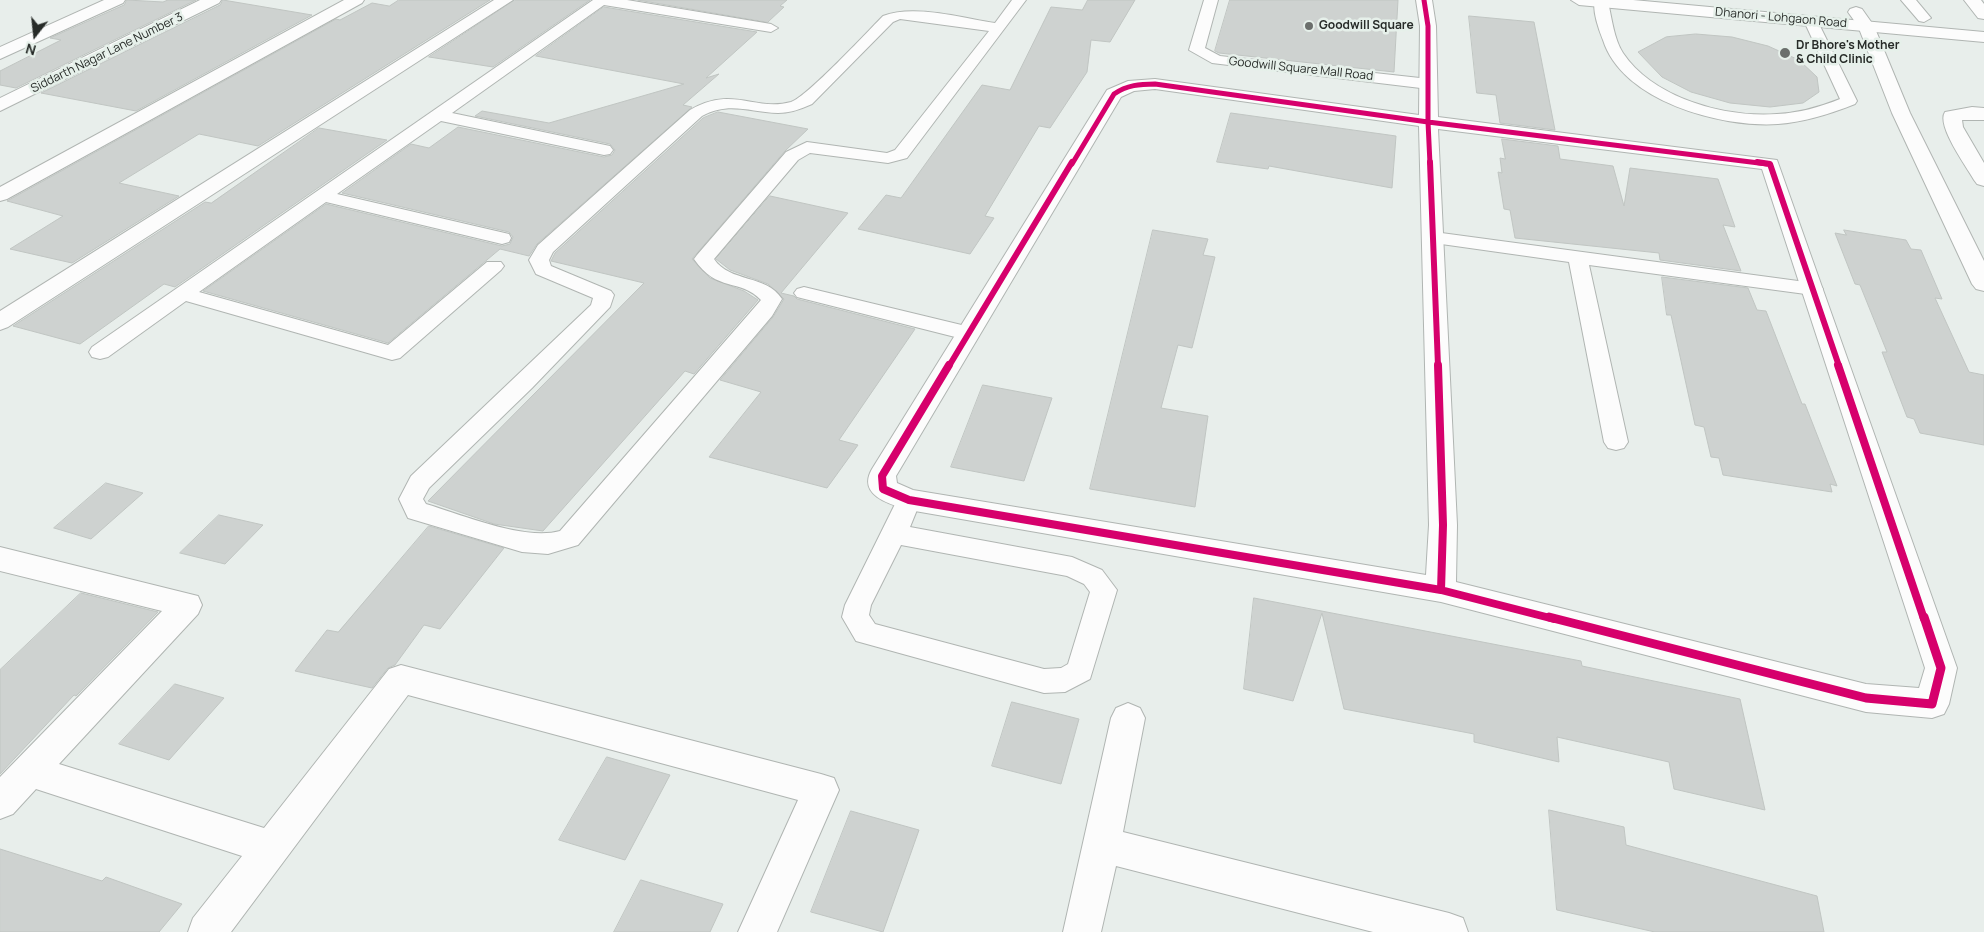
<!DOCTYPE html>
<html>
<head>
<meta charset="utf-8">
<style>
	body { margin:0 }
	#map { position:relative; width:1984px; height:932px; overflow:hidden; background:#e8eeeb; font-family:Manrope,sans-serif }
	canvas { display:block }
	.north { position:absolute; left:10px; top:10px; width:50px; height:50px; -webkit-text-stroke:4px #e6f0ea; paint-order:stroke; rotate:196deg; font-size:14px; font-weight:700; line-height:20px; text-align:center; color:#272b28 }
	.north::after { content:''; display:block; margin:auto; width:18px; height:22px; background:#272b28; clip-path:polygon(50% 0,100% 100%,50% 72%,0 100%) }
</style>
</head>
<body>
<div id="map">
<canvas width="1984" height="932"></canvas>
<div class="north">N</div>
</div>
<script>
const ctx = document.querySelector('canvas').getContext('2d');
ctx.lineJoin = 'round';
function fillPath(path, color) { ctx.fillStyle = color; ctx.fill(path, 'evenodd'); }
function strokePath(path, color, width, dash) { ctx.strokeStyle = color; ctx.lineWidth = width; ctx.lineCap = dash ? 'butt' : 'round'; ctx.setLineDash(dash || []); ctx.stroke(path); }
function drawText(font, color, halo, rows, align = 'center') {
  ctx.font = font + ' Manrope,sans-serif'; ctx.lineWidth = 5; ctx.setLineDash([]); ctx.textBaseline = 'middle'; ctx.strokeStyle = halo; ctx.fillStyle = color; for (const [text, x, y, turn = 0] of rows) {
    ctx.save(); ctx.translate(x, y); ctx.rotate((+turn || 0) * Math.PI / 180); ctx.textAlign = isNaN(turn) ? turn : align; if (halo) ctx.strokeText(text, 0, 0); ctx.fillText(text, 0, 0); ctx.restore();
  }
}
const building = new Path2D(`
	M 127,0 L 163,2 L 168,0 L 196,0 L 16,88 L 0,85 L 0,71 L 61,40 L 50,38 L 124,5 Z
	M 223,0 L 312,15 L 136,111 L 41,93 L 220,5 Z
	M 399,0 L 490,0 L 258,146 L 199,134 L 119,183 L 179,196 L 72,263 L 10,249 L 63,216 L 7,201 L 336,19 L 340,20 L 372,3 L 389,6 Z
	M 515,0 L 590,0 L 493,67 L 429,57 Z
	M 638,0 L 787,0 L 780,6 L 784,7 L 768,22 Z
	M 1088,0 L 1135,0 L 1110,42 L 1091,40 L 1087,72 L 1050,128 L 1039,126 L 985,216 L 994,218 L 970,254 L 858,229 L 886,195 L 901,198 L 982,85 L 1010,90 L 1051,7 L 1082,10 Z
	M 1230,0 L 1398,0 L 1394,72 L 1219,53 L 1215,51 Z
	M 604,7 L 757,32 L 706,78 L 719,74 L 683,105 L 692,107 L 537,244 L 529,256 L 500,249 L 388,343 L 203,291 L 326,204 L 502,246 L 510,244 L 513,237 L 509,232 L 342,193 L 411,144 L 429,148 L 458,127 L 604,157 L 612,155 L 615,150 L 610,144 L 475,116 L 482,111 L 549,123 L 684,84 L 536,56 Z
	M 1469,16 L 1534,22 L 1555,130 L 1500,123 L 1496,95 L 1477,93 Z
	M 1696,34 L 1732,37 L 1768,46 L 1799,60 L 1817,77 L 1819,92 L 1803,103 L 1770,107 L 1730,103 L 1691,92 L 1662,77 L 1638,52 L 1666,37 Z
	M 718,112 L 808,129 L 785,151 L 692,259 L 710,278 L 744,291 L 758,300 L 694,374 L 685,371 L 543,531 L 494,524 L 428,501 L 644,283 L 551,261 L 555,253 L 703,118 Z
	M 1231,113 L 1396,136 L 1392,188 L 1269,166 L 1268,169 L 1217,162 Z
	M 319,128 L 387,140 L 175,287 L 164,284 L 80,344 L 13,326 L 205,202 L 211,203 Z
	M 1502,139 L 1558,146 L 1560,159 L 1613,166 L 1624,206 L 1630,168 L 1718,179 L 1735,227 L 1723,225 L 1741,271 L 1660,260 L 1659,253 L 1515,238 L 1510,210 L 1504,209 L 1498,172 L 1502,173 L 1500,158 L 1505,159 Z
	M 770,196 L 848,213 L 781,293 L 794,296 L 797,299 L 915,329 L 839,440 L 858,445 L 827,488 L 709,457 L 761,392 L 720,380 L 773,317 L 784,299 L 768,284 L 730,270 L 716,259 Z
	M 1153,230 L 1208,239 L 1203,255 L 1215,257 L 1192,348 L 1178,345 L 1161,408 L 1208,416 L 1195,507 L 1090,489 Z
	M 1844,230 L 1906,240 L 1911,249 L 1921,250 L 1942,299 L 1935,298 L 1969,372 L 1984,375 L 1984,445 L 1920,433 L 1914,419 L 1907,417 L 1882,352 L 1887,352 L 1860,285 L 1855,284 L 1835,233 L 1846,235 Z
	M 1662,277 L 1748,288 L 1757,310 L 1766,311 L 1802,404 L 1805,404 L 1837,486 L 1830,484 L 1832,492 L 1723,475 L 1719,458 L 1711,457 L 1704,427 L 1695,425 L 1671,315 L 1667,315 Z
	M 983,385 L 1052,398 L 1024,481 L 951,467 Z
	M 106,483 L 143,493 L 91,539 L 54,528 Z
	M 219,515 L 263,525 L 225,564 L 180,553 Z
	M 429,526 L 504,548 L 440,629 L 424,625 L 395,665 L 388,668 L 372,688 L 295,671 L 327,630 L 338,632 Z
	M 81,593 L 158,612 L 76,696 L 74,695 L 0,774 L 0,670 Z
	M 1254,598 L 1581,661 L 1582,666 L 1740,699 L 1765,810 L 1674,789 L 1669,762 L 1557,737 L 1559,762 L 1474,742 L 1474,734 L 1344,709 L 1322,613 L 1293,701 L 1244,689 Z
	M 175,684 L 224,698 L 169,760 L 119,744 Z
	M 1012,702 L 1079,719 L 1061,784 L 992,766 Z
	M 607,757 L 670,775 L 625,860 L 559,840 Z
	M 1549,810 L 1624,827 L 1626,845 L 1817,896 L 1824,932 L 1655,932 L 1557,910 Z
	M 851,811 L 919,830 L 883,932 L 811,912 Z
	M 0,849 L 102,881 L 106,877 L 182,904 L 159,932 L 0,932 Z
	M 641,880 L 723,904 L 710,932 L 614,932 Z`);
fillPath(building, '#ced2d0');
strokePath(building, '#c0c5c2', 1);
const service = new Path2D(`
	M 593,0 L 627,0 L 771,24 L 778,28 L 771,32 L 604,5 L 452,113 L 610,146 L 613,150 L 610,154 L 604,155 L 441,121 L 337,194 L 509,234 L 511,238 L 509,242 L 502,244 L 326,202 L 199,292 L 388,345 L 487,262 L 501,262 L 504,266 L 501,270 L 400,358 L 392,360 L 186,301 L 108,357 L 100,359 L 92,357 L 89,352 L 92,347 Z
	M 1012,0 L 1026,0 L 907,158 L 888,163 L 810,153 L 798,160 L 714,259 C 730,283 766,274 782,299 L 772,316 L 578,545 L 548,554 L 522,552 L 408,518 L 399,499 L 411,476 L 591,305 L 593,298 L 536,274 L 529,260 L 538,245 L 690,110 C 733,85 755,112 791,102 C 808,96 866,33 883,16 C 914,4 962,18 995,23 ZM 900,19 L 989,31 L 895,150 L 887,153 L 807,142 L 786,152 L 697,255 L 694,259 C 717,293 740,278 761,300 L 560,531 C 524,541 463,515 426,504 L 423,499 L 429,488 L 532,388 L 610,307 L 614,295 L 611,291 L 551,266 L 549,260 L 553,252 L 702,116 C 729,101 749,112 778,113 C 790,113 801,109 812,104 L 893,22 Z
	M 1204,0 L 1218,0 L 1205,48 L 1220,56 L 1429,79 L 1437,84 L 1429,89 L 1212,63 L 1189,50 Z
	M 1595,0 L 1607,0 L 1608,2 C 1612,19 1614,39 1623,53 C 1653,98 1725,118 1777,114 C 1799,113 1820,107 1840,99 L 1804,21 L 1811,17 L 1816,18 L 1857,101 L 1855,104 C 1830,114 1804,122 1778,124 C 1721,128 1622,101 1603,40 C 1599,30 1592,10 1595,0 Z
	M 1901,0 L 1916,0 L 1931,18 L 1924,22 L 1919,21 Z
	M 1434,232 L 1813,283 L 1820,285 L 1823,289 L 1820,293 L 1813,295 L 1589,265 L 1628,442 L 1624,448 L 1616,450 L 1608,448 L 1604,442 L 1569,262 L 1427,242 L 1425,238 L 1427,234 Z
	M 804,287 L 974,328 L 977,333 L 974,338 L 967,340 L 797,297 L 794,293 L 797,289 Z
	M 909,491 L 918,494 L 921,500 L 910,527 L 1072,557 L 1102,570 L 1117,590 L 1090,679 L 1065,692 L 1044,693 L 856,641 L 842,617 L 845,605 L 900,494 ZM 901,545 L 1067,576 L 1084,584 L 1090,592 L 1068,664 L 1061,668 L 1044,669 L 875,624 L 869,615 L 871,605 Z`);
const minor = new Path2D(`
	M 104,0 L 125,0 L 123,3 L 0,59 L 0,47 Z
	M 200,0 L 221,0 L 219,3 L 0,111 L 0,98 Z
	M 344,0 L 364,0 L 362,3 L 7,199 L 0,201 L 0,187 Z
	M 494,0 L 513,0 L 8,327 L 0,330 L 0,311 Z
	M 1416,0 L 1432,0 L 1436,26 L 1438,117 L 1777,160 L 1957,668 L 1949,704 L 1944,714 L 1932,718 L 1866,712 L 1441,602 L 909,510 C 889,504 857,495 872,469 L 1107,90 L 1128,81 L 1155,79 L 1419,115 L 1420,26 ZM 1155,89 L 1419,126 L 1429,525 L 1426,575 L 913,490 L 897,483 L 896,476 L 1121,97 L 1134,91 ZM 1438,129 L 1762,169 L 1925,668 L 1919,688 L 1866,684 L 1456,582 L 1457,525 Z
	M 1964,0 L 1981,0 L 1984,4 L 1984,19 L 1978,18 Z
	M 1856,7 L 1862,9 L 1874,26 L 1910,113 L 1984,261 L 1984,291 L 1976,289 L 1972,284 L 1892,113 L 1858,26 L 1848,12 L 1850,9 Z
	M 1972,107 L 1984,108 L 1984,120 L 1962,120 L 1963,127 L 1984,163 L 1984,186 L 1977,184 L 1974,180 C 1966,166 1936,125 1945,112 Z
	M 0,547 L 198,596 L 202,605 L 198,614 L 59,764 L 264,828 L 389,669 L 401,665 L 821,774 L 834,778 L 839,790 L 777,932 L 738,932 L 798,800 L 408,695 L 231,932 L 188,932 L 193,918 L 242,856 L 36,789 L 13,814 L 0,819 L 0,777 L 162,611 L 0,571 Z
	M 1128,703 L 1140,708 L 1145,718 L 1123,832 L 1449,913 L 1463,918 L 1468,932 L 1373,932 L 1116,866 L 1101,932 L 1063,932 L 1111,718 L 1116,708 Z`);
const secondary = new Path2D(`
	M 1571,0 L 1633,0 L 1984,32 L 1984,42 L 1579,5 Z`);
strokePath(service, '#b0b5b2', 2);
strokePath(minor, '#b0b5b2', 2);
strokePath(secondary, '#b0b5b2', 2);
fillPath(service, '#fcfcfc');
fillPath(minor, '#fcfcfc');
fillPath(secondary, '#fcfcfc');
strokePath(new Path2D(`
	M 1424,0 L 1428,26 L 1428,122
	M 1428,122 L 1767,164
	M 1428,122 L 1430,164
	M 1072,164 L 1114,94 C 1127,85 1140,84 1155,84 L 1428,122`), '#d6006c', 5);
strokePath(new Path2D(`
	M 1430,162 L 1438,366
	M 1757,162 L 1770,164 L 1839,366
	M 949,366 L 1072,162`), '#d6006c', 6);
strokePath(new Path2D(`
	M 949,365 L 882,476 L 883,489 L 909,500 L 1441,590
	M 1438,365 L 1443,525 L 1441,590
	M 1838,365 L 1924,619
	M 1441,590 L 1554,619`), '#d6006c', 8);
strokePath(new Path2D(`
	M 1549,617 L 1866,698 L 1932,704 L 1941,668 L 1924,617`), '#d6006c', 9);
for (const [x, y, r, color] of [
	[1309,26,5,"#6b6f6c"],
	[1785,53,6,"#6b6f6c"]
]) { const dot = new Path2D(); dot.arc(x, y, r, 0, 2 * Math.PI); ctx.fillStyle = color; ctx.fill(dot); strokePath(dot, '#e6f0ea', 2); }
drawText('12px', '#272b28', '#e6f0ea', [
	["Dhanori - Lohgaon Road",1781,18,5],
	["Siddarth Nagar Lane Number 3",107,53,-26],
	["Goodwill Square Mall Road",1301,69,6]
]);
drawText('bold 12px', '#272b28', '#e6f0ea', [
	["Goodwill Square",1319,26],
	["Dr Bhore's Mother",1796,46],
	["& Child Clinic",1796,60]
], 'left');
</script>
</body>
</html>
